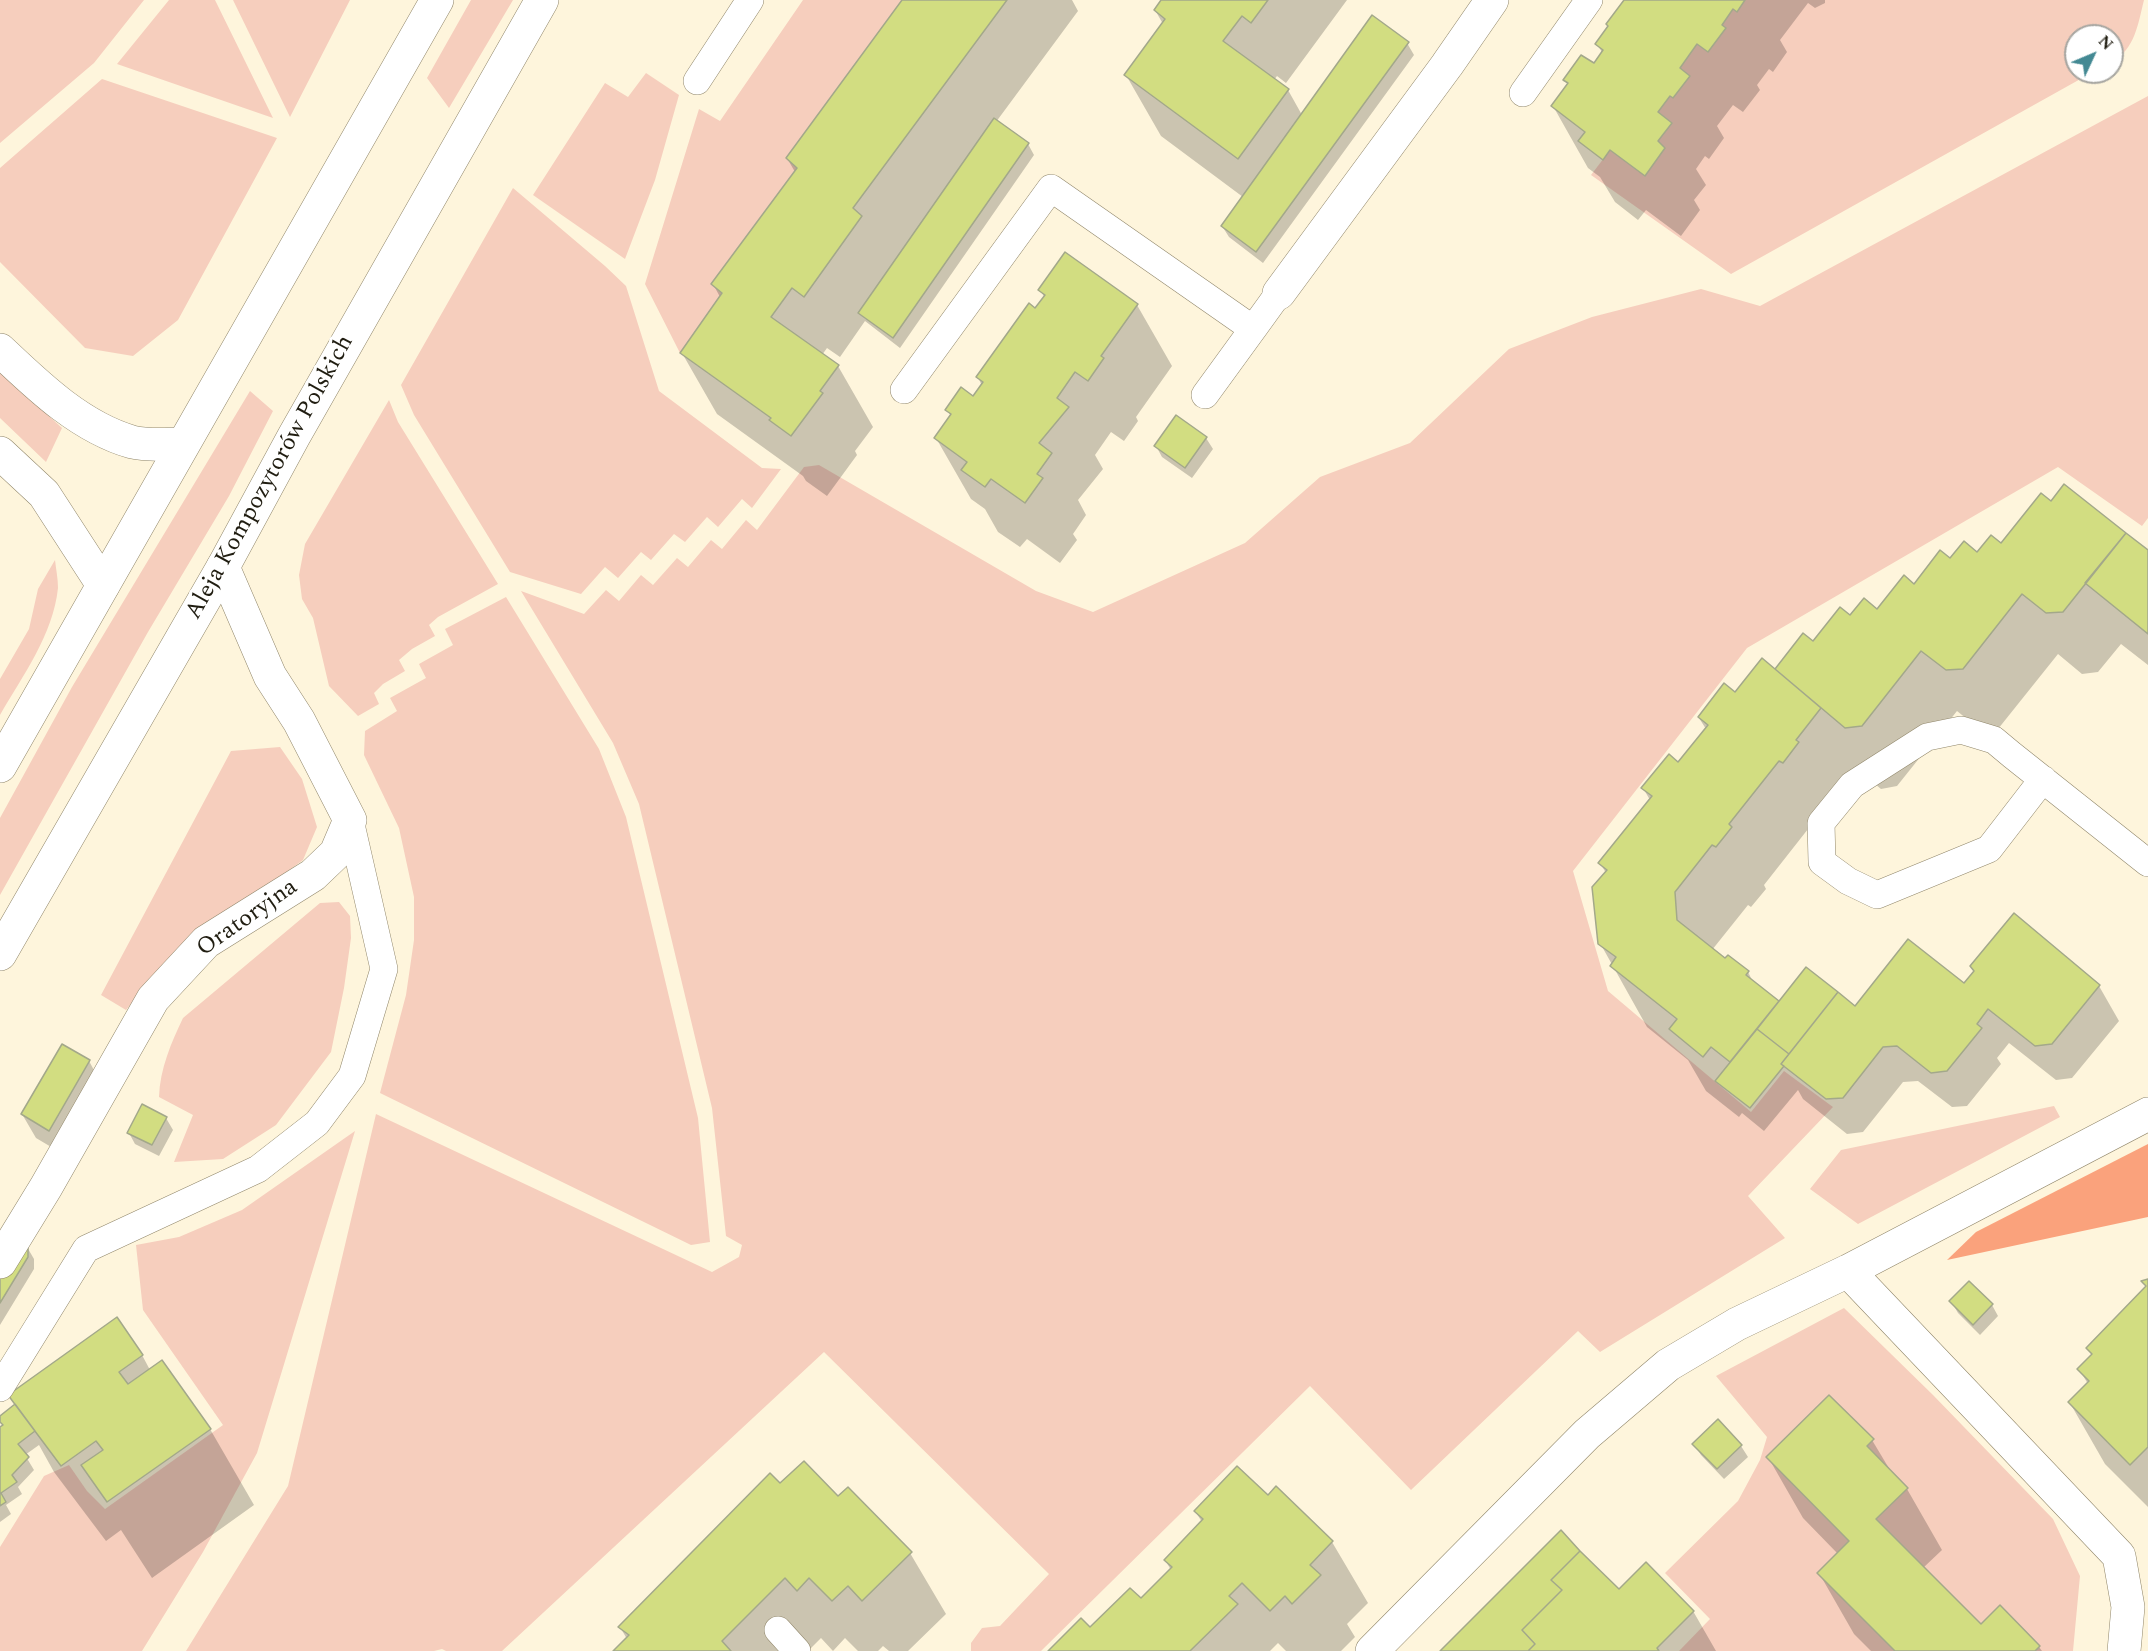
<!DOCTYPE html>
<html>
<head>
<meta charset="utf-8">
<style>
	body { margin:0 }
	#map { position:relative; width:2148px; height:1651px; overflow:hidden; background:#fef5dc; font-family:Spectral,serif }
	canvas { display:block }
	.north { position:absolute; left:2064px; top:24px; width:60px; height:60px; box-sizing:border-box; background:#fff; border:2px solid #a6a5a0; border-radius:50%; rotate:46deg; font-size:16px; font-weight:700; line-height:24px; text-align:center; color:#201d11 }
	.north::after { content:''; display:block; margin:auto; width:21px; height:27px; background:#438993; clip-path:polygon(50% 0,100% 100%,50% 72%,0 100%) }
</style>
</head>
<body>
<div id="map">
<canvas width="2148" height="1651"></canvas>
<div class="north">N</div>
</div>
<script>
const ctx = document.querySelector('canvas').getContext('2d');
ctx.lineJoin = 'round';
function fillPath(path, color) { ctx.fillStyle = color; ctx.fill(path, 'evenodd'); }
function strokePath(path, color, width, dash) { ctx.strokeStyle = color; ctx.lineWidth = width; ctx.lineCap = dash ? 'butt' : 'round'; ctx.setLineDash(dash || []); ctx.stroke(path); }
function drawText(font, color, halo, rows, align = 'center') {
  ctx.font = font + ' Spectral,serif'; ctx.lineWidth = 6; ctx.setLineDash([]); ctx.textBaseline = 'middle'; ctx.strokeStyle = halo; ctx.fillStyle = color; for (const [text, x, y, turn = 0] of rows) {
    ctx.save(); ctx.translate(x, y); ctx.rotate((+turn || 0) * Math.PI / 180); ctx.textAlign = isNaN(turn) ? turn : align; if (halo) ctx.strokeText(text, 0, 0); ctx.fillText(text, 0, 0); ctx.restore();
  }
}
fillPath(new Path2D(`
	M 0,0 L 144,0 L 94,63 L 0,143 Z
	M 169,0 L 215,0 L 273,118 L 117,64 Z
	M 233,0 L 350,0 L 290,117 Z
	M 471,0 L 513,0 L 449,108 L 427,78 Z
	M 803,0 L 902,0 L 786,158 L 797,168 L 711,284 L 722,293 L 680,353 L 645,284 L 699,109 L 720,121 Z
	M 1745,0 L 2144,0 C 2138,24 2135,49 2112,62 L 2112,36 L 2076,36 L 2076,72 L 2093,72 L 1731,274 L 1591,175 L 1610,150 L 1645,175 L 1665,148 L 1658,141 L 1658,112 L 1670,96 L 1673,98 L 1690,76 L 1680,68 L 1697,44 L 1708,51 L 1725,28 L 1722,25 L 1733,9 L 1737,12 Z
	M 646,73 L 679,95 L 655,180 L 625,259 L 533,195 L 605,83 L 628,97 Z
	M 102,79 L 277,138 L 178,320 L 133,356 L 85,348 L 0,262 L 0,168 Z
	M 2148,96 L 2148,518 L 2142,526 L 2058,467 L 1747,648 L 1573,871 L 1608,991 L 1751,1112 L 1784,1071 L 1833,1107 L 1748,1196 L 1785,1238 L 1600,1352 L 1578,1331 L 1411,1490 L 1310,1386 L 1041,1651 L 971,1651 L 971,1643 L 982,1628 L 1000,1626 L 1049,1574 L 824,1352 L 502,1651 L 446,1651 L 442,1649 L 434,1651 L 186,1651 L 288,1486 L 376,1114 L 712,1272 L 739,1257 L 742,1245 L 726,1236 L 712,1108 L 639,804 L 613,743 L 521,591 L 584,614 L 606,590 L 619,601 L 641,575 L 653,585 L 677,558 L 688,567 L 711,540 L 722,549 L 746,520 L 757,530 L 804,467 L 819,465 L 1036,591 L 1093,612 L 1245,543 L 1320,477 L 1410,443 L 1509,349 L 1592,317 L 1701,289 L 1760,306 Z
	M 513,188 L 605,266 L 626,286 L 659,391 L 762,468 L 781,469 L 752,508 L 742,499 L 718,527 L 707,517 L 685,542 L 674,534 L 651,560 L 641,552 L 618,578 L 605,567 L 581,594 L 510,572 L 414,415 L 401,385 Z
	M 0,371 L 62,428 L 46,462 L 0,418 Z
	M 250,391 L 273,411 L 229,496 L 148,632 L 0,895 L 0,818 L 72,687 Z
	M 389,400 L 398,422 L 498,584 L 438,617 L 429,625 L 435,636 L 412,649 L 399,660 L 405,671 L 383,684 L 374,693 L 379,704 L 358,716 L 329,686 L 313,618 L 302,599 L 299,575 L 305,544 Z
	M 55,560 C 56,569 58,579 58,588 C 53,635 23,675 0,715 L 0,679 L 29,629 L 38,589 Z
	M 506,597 L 599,749 L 626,817 L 698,1118 L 710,1242 L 691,1245 L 380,1093 L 406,995 L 414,940 L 414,897 L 399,828 L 364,755 L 365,731 L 397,711 L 390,698 L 426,678 L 419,664 L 453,645 L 445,629 Z
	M 280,747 L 302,779 L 317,827 L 303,860 L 168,959 L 126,1010 L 101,995 L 231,751 Z
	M 339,902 L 350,916 L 351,938 L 344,988 L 331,1052 L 276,1125 L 223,1159 L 174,1162 L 193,1115 L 159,1097 C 160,1069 171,1043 183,1018 L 320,903 Z
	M 2054,1106 L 2060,1117 L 1858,1224 L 1810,1189 L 1841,1150 Z
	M 355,1131 L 257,1453 L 203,1552 L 142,1651 L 0,1651 L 0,1547 L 44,1476 L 69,1465 L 87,1491 L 105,1509 L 223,1425 L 143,1310 L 136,1245 L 179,1237 L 242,1210 Z
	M 1844,1308 L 1933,1395 L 2053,1519 L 2080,1576 L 2073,1651 L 1679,1651 L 1710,1619 L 1665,1573 L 1738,1501 L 1760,1460 L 1767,1437 L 1716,1376 Z`), '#f6cebd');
fillPath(new Path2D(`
	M 2148,1144 L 2148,1217 L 1947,1260 L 1976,1232 Z`), '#faa27c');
fillPath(new Path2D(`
	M 904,0 L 1072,0 L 1078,11 L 996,122 L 1028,144 L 1034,155 L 900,348 L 865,321 L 840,357 L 827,348 L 822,355 L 838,366 L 873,427 L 855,451 L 857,455 L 827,496 L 806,481 L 803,476 L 717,414 L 682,353 L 720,297 L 713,284 L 795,172 L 787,158 Z
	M 1163,0 L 1347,0 L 1286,83 L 1277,76 L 1274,80 L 1288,90 L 1302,115 L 1407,43 L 1414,55 L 1263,263 L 1229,237 L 1222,226 L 1243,197 L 1161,136 L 1126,75 L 1163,24 L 1155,10 Z
	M 1626,0 L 1825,0 L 1825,3 L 1815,8 L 1808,3 L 1780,40 L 1787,52 L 1773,72 L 1769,69 L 1757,85 L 1760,90 L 1743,112 L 1733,105 L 1717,126 L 1724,138 L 1709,159 L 1705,156 L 1696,169 L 1706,185 L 1694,200 L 1700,210 L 1681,236 L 1646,210 L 1638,220 L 1615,202 L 1600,177 L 1588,168 L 1553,106 L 1568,85 L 1565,80 L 1594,65 L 1603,54 L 1597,44 Z
	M 1040,290 L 1137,305 L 1172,366 L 1136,417 L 1138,421 L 1124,441 L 1111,432 L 1095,455 L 1103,469 L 1078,500 L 1086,515 L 1073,534 L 1077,540 L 1060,563 L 1027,539 L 1020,547 L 998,532 L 985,509 L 971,499 L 936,438 L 951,416 L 947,410 L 973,398 L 982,386 L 978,377 L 1045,298 Z
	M 1206,438 L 1213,449 L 1192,478 L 1162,457 L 1156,446 Z
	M 2051,503 L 2148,552 L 2148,665 L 2121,644 L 2098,672 L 2082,674 L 2058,654 L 1998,729 L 1982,731 L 1957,711 L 1897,786 L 1881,789 L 1856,768 L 1764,885 L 1766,889 L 1751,907 L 1748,905 L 1712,950 L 1725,960 L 1748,972 L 1754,984 L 1779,1004 L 1855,1008 L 1964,985 L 2099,986 L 2119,1021 L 2072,1078 L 2056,1080 L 2009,1043 L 1997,1058 L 2001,1064 L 1967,1106 L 1952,1107 L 1918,1081 L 1903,1082 L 1863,1132 L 1847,1134 L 1803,1099 L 1798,1090 L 1764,1131 L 1742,1113 L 1739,1117 L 1706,1091 L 1688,1060 L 1647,1027 L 1600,943 L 1606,873 L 1600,863 L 1650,800 L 1643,788 L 1679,764 L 1706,729 L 1699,718 L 1735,694 L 1775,671 L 1803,635 L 1813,643 L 1850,617 L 1877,611 L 1950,560 L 1977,554 L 2001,545 Z
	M 89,1061 L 102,1085 L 63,1154 L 36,1138 L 22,1114 Z
	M 166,1118 L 173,1130 L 159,1156 L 135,1144 L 129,1133 Z
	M 0,1232 L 27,1247 L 34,1259 L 34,1269 L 0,1325 Z
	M 2148,1281 L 2148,1507 L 2105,1464 L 2070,1403 L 2088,1384 L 2079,1369 L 2092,1356 L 2088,1348 L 2147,1288 L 2143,1282 Z
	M 1951,1301 L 1992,1305 L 1998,1316 L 1980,1335 L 1958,1313 Z
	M 142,1355 L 150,1370 L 210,1429 L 254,1505 L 152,1578 L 121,1530 L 106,1541 L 54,1472 L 39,1445 L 25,1455 L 34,1470 L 18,1487 L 22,1494 L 6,1505 L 11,1514 L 0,1522 L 0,1429 L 4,1427 L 0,1417 Z
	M 1872,1440 L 1893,1475 L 1907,1489 L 1942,1550 L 1923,1568 L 1981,1627 L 2039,1647 L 2042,1651 L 1871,1651 L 1854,1634 L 1819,1573 L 1838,1554 L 1803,1518 L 1768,1457 Z
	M 1694,1444 L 1741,1446 L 1748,1457 L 1724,1479 L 1701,1455 Z
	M 780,1486 L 838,1498 L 910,1553 L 946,1614 L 908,1651 L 889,1651 L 883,1646 L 878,1651 L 858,1651 L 845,1638 L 833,1651 L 821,1638 L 808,1651 L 615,1651 L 627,1639 L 620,1627 Z
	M 1268,1498 L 1332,1542 L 1368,1603 L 1347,1624 L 1355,1637 L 1341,1651 L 1286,1651 L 1278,1643 L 1270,1651 L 1050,1651 L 1141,1600 L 1171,1570 L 1165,1560 L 1202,1522 L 1195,1511 Z
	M 1619,1591 L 1693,1611 L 1716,1651 L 1442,1651 Z`), '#0003');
const building = new Path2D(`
	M 902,0 L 1007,0 L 853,208 L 862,216 L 804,297 L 792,288 L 771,317 L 839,365 L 820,391 L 823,393 L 791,436 L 769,420 L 771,418 L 680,353 L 722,293 L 711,284 L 797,168 L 786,158 Z
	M 1161,0 L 1268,0 L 1251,23 L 1242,16 L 1223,41 L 1289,89 L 1238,159 L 1124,75 L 1165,19 L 1154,10 Z
	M 1624,0 L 1745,0 L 1737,12 L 1733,9 L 1722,25 L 1726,28 L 1708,52 L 1697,44 L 1680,68 L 1690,76 L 1673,98 L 1670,96 L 1658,112 L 1672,123 L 1658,141 L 1665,148 L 1645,176 L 1610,150 L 1603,160 L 1578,141 L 1585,132 L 1551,106 L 1568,83 L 1563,80 L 1581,55 L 1594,63 L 1603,50 L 1595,44 L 1608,26 L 1606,24 Z
	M 1372,15 L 1409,42 L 1256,252 L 1221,226 Z
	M 994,118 L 1029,143 L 893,338 L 858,313 Z
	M 1065,252 L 1138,304 L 1101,356 L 1104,358 L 1088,381 L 1075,372 L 1057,398 L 1069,407 L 1039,443 L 1052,453 L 1037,474 L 1043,478 L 1025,503 L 991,479 L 985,487 L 961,470 L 967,462 L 934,438 L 951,414 L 945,410 L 961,387 L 973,396 L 983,382 L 976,377 L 1029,303 L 1035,308 L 1045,295 L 1038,290 Z
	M 1176,415 L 1207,437 L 1185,468 L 1154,446 Z
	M 2064,484 L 2126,533 L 2063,612 L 2046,613 L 2022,594 L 1963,669 L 1946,670 L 1921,651 L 1862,726 L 1845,728 L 1775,669 L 1803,633 L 1813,641 L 1840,607 L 1850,615 L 1864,598 L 1877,609 L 1904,575 L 1914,584 L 1940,550 L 1950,558 L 1964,541 L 1977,552 L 1991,535 L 2001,543 L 2041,493 L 2051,501 Z
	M 2126,533 L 2148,550 L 2148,634 L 2085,583 Z
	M 1762,658 L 1821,708 L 1796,740 L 1799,742 L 1783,763 L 1779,761 L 1729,824 L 1732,827 L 1716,847 L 1712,845 L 1675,892 L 1677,920 L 1725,958 L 1728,955 L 1749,971 L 1746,975 L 1779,1001 L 1730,1062 L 1711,1047 L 1703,1057 L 1669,1029 L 1677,1019 L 1610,966 L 1616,957 L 1598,944 L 1592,887 L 1607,870 L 1598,863 L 1652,796 L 1641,788 L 1669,754 L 1678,762 L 1708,725 L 1698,717 L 1724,683 L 1735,692 Z
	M 2014,913 L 2100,985 L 2052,1044 L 2035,1046 L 1988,1009 L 1977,1024 L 1982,1028 L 1947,1071 L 1931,1073 L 1897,1046 L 1883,1047 L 1843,1098 L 1826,1099 L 1781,1064 L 1838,992 L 1855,1006 L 1908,939 L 1964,983 L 1974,971 L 1970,966 Z
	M 1806,967 L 1838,992 L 1789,1054 L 1757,1029 Z
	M 1757,1029 L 1789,1054 L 1781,1064 L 1784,1066 L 1750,1108 L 1715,1081 Z
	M 62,1044 L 90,1060 L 49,1131 L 21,1114 Z
	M 142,1104 L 167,1117 L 152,1145 L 127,1133 Z
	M 0,1231 L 28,1246 L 28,1257 L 0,1303 Z
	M 2148,1279 L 2148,1447 L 2130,1465 L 2068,1402 L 2089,1381 L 2077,1369 L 2092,1354 L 2086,1348 L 2146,1286 L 2141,1281 Z
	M 1969,1281 L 1993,1304 L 1973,1325 L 1949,1301 Z
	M 117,1317 L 143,1355 L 119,1372 L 128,1384 L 162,1360 L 211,1429 L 107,1502 L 81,1465 L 103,1450 L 96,1441 L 61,1466 L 8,1395 Z
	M 1829,1395 L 1874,1439 L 1867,1446 L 1908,1488 L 1876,1519 L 1981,1624 L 2000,1605 L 2040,1646 L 2035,1651 L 1895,1651 L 1817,1573 L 1849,1541 L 1766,1457 Z
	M 15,1404 L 35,1431 L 18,1444 L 29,1457 L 12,1475 L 17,1482 L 1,1493 L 6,1502 L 0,1506 L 0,1427 L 3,1425 L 0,1422 L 0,1416 Z
	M 1718,1419 L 1742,1445 L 1717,1469 L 1692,1444 Z
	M 804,1461 L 838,1496 L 848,1487 L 912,1552 L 862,1601 L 848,1586 L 832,1601 L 809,1578 L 797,1591 L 785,1578 L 722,1641 L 731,1651 L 613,1651 L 629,1635 L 618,1627 L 770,1473 L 780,1483 Z
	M 1237,1466 L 1268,1495 L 1276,1486 L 1333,1541 L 1310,1565 L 1321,1575 L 1292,1604 L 1285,1596 L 1270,1611 L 1242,1583 L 1229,1596 L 1238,1604 L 1190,1651 L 1048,1651 L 1081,1618 L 1090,1627 L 1130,1588 L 1141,1598 L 1172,1567 L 1164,1560 L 1203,1519 L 1194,1511 Z
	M 1561,1530 L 1580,1551 L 1551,1580 L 1562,1590 L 1522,1630 L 1535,1644 L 1528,1651 L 1440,1651 Z
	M 1580,1551 L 1619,1589 L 1646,1562 L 1694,1611 L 1657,1648 L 1659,1651 L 1528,1651 L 1535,1644 L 1522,1630 L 1562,1590 L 1551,1580 Z`);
fillPath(building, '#d2dd81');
strokePath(building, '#a3a88a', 1.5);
const service = new Path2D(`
	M 697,81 L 750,0
	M 1523,93 L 1589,0
	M 904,390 L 1051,188 L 1253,329 L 1279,293
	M 1205,395 L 1253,329
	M 2043,779 L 1989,849 L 1877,895 L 1848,881 L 1822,862 L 1821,823 L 1852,785 L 1927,737 L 1961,730 L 1994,740 L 2012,755 L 2148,863
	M 0,1388 L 86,1249 L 258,1169 L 317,1123 L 352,1076 L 384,969 L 350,820
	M 778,1630 L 797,1651`);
const minor = new Path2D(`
	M 1279,293 L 1447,65 L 1492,0
	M 0,350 C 38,386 80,427 132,442 C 147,446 167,444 183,444
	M 0,453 L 44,494 L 103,585
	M 0,1262 L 46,1187 L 153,999 L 206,942 L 313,875 L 336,853 L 350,820 L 299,721 L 270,676 L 223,567
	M 1848,1271 L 2119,1556 L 2128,1607 L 2124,1651
	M 1372,1651 L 1587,1434 L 1668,1365 L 1737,1324 L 1848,1271 L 2148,1114`);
const tertiary = new Path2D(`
	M 0,766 L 437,0
	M 0,954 L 223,567 L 294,436 L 542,0`);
strokePath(service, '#90866a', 28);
strokePath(minor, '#90866a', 34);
strokePath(tertiary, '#90866a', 34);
strokePath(service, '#fff', 27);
strokePath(minor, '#fff', 33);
strokePath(tertiary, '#fff', 33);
drawText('24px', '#201d11', '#fff', [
	["Aleja Kompozytorów Polskich",271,478,-61],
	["Oratoryjna",248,919,-35]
]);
</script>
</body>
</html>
